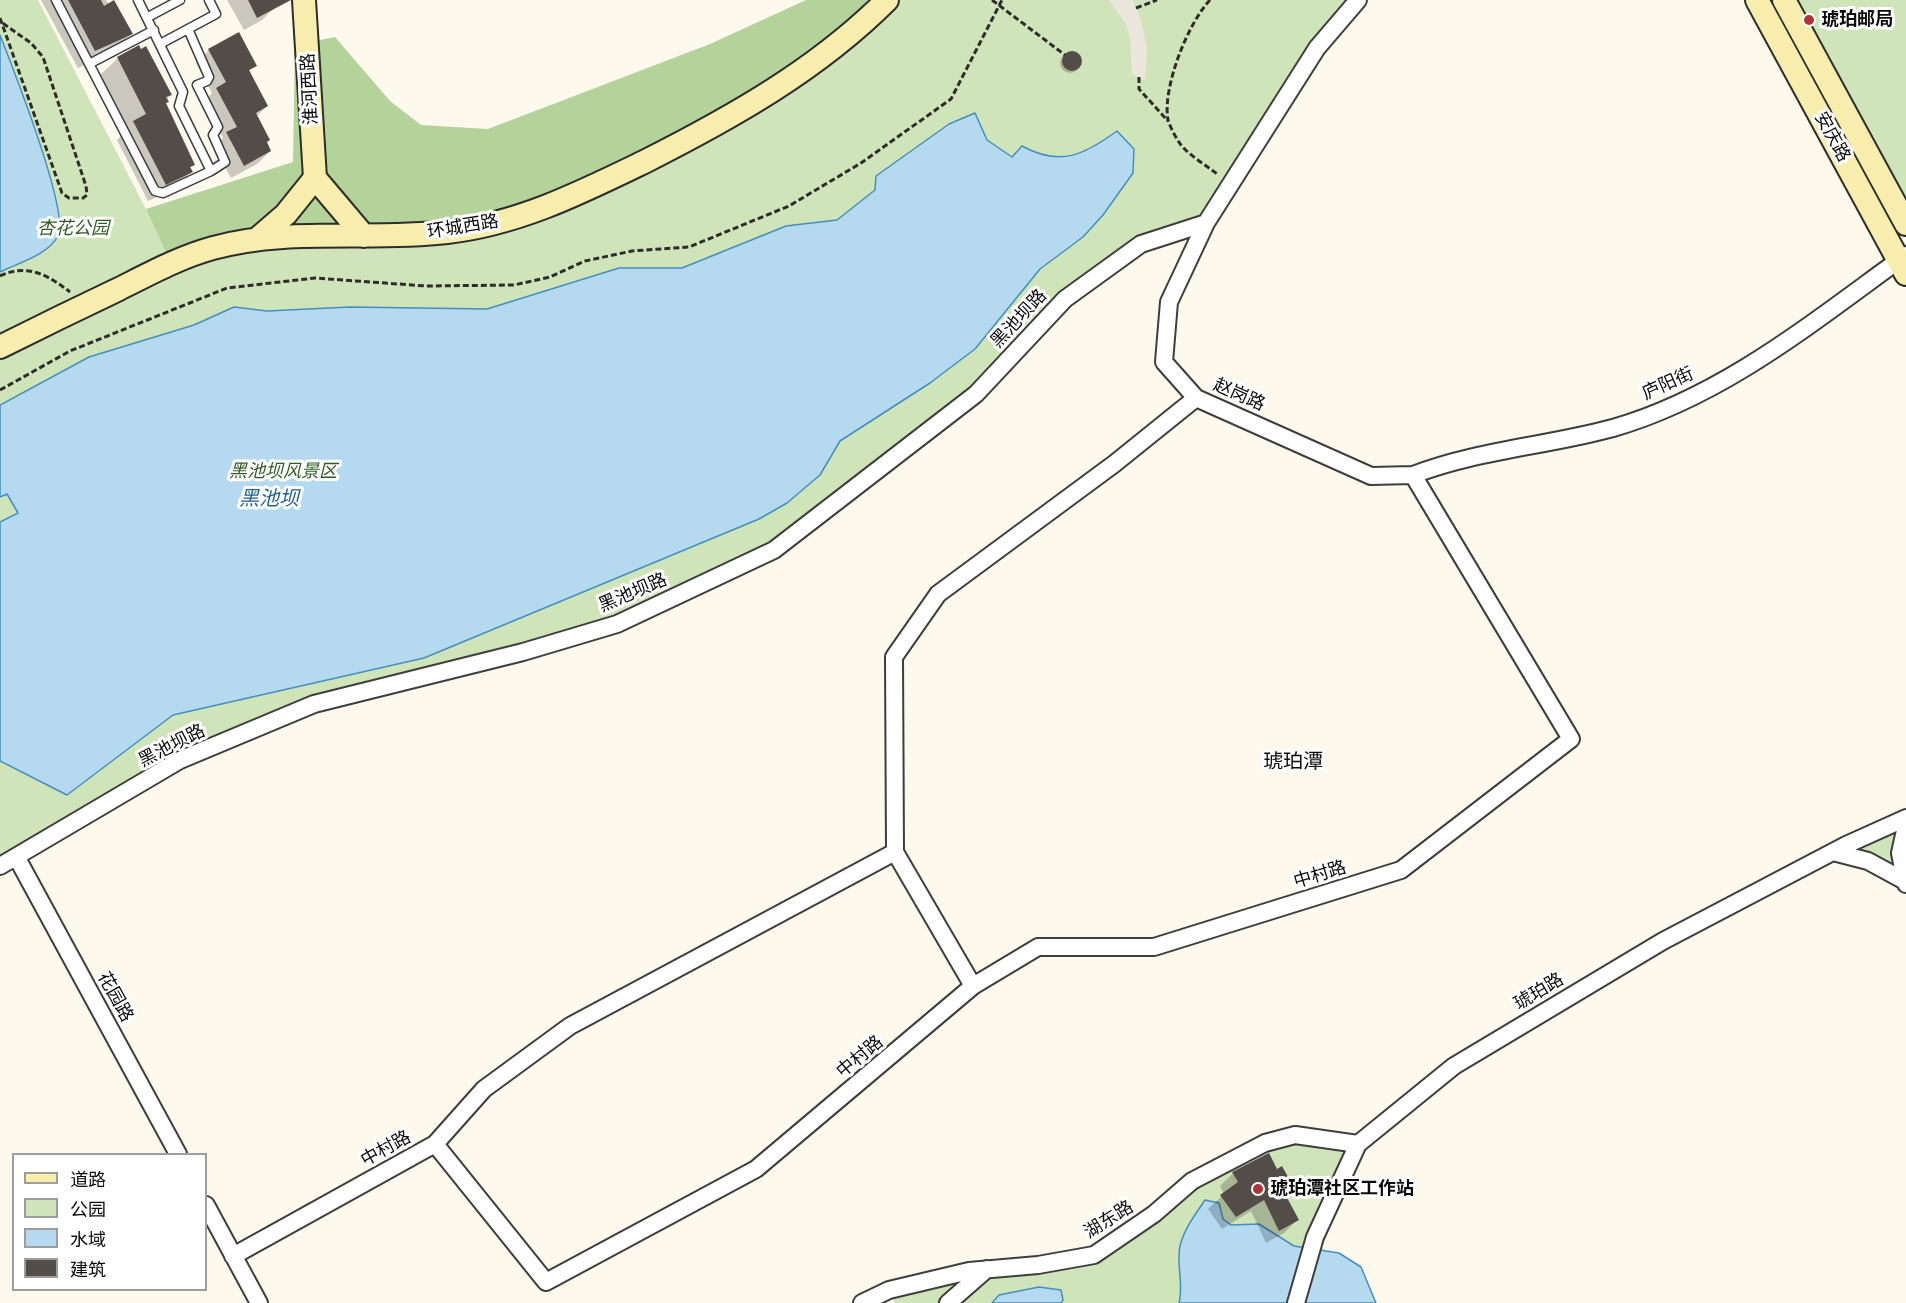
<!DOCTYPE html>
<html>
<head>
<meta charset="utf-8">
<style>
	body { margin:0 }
	#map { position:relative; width:1906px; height:1303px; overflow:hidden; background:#fdf9ec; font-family:Lora,"Noto Sans SC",serif }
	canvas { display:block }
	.legend { position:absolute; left:12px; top:1153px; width:195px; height:138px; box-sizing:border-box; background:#fff; border:2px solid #9d9d9d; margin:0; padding:8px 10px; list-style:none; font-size:18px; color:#0b0b0b }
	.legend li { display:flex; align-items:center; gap:12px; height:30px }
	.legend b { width:30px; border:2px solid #9d9d9d }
</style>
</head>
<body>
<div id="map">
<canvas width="1906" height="1303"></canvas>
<ul class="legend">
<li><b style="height:8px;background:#f7eead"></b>道路</li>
<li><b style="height:16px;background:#d0e4b9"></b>公园</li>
<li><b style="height:16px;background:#b5daef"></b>水域</li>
<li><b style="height:16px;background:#534d49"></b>建筑</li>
</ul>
</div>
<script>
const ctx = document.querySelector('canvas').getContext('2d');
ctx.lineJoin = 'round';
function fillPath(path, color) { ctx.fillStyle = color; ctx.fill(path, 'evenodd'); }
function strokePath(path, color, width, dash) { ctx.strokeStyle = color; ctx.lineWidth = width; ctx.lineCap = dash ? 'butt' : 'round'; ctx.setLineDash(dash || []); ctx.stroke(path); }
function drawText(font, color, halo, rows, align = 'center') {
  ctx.font = font + ' Lora,"Noto Sans SC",serif'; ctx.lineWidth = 6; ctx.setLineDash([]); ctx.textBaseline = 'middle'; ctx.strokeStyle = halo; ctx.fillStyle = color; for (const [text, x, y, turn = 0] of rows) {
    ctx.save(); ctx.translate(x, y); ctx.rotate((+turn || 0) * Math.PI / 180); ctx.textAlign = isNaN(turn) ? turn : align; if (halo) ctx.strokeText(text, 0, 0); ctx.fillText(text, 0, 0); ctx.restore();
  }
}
fillPath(new Path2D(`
	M 0,0 L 38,0 L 146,209 L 171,264 L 887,0 L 1358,0 L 1206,223 L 1141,244 L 1065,299 L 976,394 L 774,550 L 617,624 L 314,704 L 180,760 L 0,866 Z
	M 1784,0 L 1906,0 L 1906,224 Z
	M 1906,818 L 1903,880 L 1846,845 Z
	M 1265,1143 L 1358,1144 L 1296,1303 L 895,1303 L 889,1290 L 1094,1255 Z`), '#d0e4b9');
fillPath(new Path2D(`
	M 806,0 L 887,0 L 814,63 L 505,221 L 292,236 L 171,264 L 146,209 L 293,162 L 295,45 L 335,37 L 390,101 L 421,125 L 488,129 L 710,44 Z`), '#b4d39a');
fillPath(new Path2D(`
	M 1109,0 L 1133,0 L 1141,20 L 1147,48 L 1145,81 L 1132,74 L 1130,39 L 1126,24 Z`), '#ece7dc');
const water = new Path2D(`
	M 0,35 C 12,66 70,211 58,236 C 48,255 18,263 0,272 Z
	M 975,113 L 987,140 L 1012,157 L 1022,146 C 1060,167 1084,155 1117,131 L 1134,149 L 1133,173 L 1103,215 L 1083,237 L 1040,269 L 975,349 L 930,383 L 840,441 L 820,475 L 787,503 L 759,519 L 424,658 L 173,715 L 67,795 L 0,761 L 0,522 L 18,513 L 7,494 L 0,497 L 0,405 L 89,357 L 194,325 L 234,307 L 267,311 L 350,307 L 487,309 L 619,268 L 682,268 L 786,226 L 837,220 L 875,190 L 876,176 L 949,124 Z
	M 1205,1200 L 1219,1203 L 1223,1219 L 1231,1225 L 1259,1224 L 1294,1246 L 1339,1253 L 1361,1267 L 1376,1303 L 1179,1303 C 1184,1284 1176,1264 1180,1246 C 1184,1229 1195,1215 1205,1200 Z
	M 1039,1287 L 1061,1290 L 1063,1300 L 1061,1303 L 992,1303 L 999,1295 Z`);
fillPath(water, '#b5daef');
strokePath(water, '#448fbf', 1.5);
fillPath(new Path2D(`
	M 41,0 L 106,0 L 131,34 L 113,51 L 78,68 Z
	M 227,0 L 272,0 L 275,7 L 262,20 L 244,30 Z
	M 209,50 L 255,65 L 248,72 L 267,106 L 256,117 L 270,151 L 257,164 L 231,178 L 214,146 L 223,138 L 204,102 L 212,93 L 196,63 Z
	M1060 63a10 10 0 1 1 20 0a10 10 0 1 1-20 0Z
	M 118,58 L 170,94 L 165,104 L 194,164 L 189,169 L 191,172 L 174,189 L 148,201 L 117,140 L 128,129 L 100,75 Z
	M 1277,1171 L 1291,1186 L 1283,1194 L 1297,1220 L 1284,1233 L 1266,1243 L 1251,1211 L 1222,1229 L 1208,1209 L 1224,1194 L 1220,1186 L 1233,1173 Z`), '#0003');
fillPath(new Path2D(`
	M 68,0 L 101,0 L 104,6 L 114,0 L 133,34 L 95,51 Z
	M 248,0 L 291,0 L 257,18 Z
	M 239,32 L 257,66 L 249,70 L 268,106 L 256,113 L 270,140 L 267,142 L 271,151 L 244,166 L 226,132 L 237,127 L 216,88 L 226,82 L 208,49 Z
	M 139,45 L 141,49 L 146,46 L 172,95 L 166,97 L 169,102 L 166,103 L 195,165 L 190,167 L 193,172 L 166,185 L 133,121 L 146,114 L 117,57 Z
	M1062 61a10 10 0 1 1 20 0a10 10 0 1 1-20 0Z
	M 1269,1153 L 1277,1169 L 1282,1166 L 1293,1186 L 1284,1192 L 1299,1220 L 1279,1231 L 1264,1200 L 1236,1217 L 1220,1195 L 1238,1182 L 1232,1172 Z`), '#534d49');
const lane = new Path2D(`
	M 56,0 L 155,191 L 163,193 L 211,171
	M 138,0 L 183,92 L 179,106 L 211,171 L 225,162 L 213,135 L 218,127 L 197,85 L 207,81 L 209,77 L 188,29
	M 148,17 L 180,0
	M 160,44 L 216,14 L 209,0
	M 89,64 L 154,30`);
const street = new Path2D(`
	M 1413,475 C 1478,450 1547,446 1613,428 C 1724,396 1814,321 1906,255
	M 1906,826 L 1900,853 L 1906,884
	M 895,852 L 973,986
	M 1833,852 L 1868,861 L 1903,880
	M 17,858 L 178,1154
	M 0,866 L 180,760 L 314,704 L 523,652 L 617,624 L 774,550 L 976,394 L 1065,299 L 1141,244 L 1206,223
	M 435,1144 L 484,1089 L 570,1026 L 895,852 L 894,657 L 938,594 L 1114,464 L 1196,398
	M 206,1205 L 259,1303
	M 233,1256 L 435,1144 L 546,1282 L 756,1169 L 973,986 L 1038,947 L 1154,947 L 1401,870 L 1571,739 L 1413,475 L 1371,476 L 1196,398 L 1164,362 L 1169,302 L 1206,223 L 1317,48 L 1358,0
	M 862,1303 L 889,1290 L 969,1271 L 1038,1265 L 1094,1255 L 1154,1214 L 1192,1181 L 1265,1143 L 1295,1135 L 1358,1144
	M 948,1303 L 987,1269
	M 1296,1303 L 1315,1237 L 1358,1144 L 1454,1066 L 1663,941 L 1846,845 L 1906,818`);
const secondary = new Path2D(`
	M 304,0 L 315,178
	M 1757,0 L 1906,274
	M 1784,0 L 1906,224
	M 315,178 L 364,236
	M 257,239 L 286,214 L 315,178
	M 0,347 C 40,327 79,308 119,289 C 149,274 180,257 213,248 C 289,227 369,241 447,232 C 518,224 580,193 644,162 C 731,118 817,70 887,0`);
strokePath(lane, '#3e3e3e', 11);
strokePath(street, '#3e3e3e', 20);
strokePath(secondary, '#2d2d2d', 26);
strokePath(new Path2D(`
	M 1210,0 C 1188,23 1162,88 1168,120 C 1170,127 1177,140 1181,145 C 1190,156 1206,165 1217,174
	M 1136,8 L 1157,0
	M 0,18 L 62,193 L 69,198 L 83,198 L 87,195 L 86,186 L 43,57 L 31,43 L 1,22
	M 1139,77 L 1139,89 L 1168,121
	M 0,276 C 27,263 48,275 70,292
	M 0,390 L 70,351 L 227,288 L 315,278 L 426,286 L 514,285 L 550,277 L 585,261 L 632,251 L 689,247 L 789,206 L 861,163 L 951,99 L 1002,0`), '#2d2d2d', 3, [6, 3]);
strokePath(lane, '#fff', 8);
strokePath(street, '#fff', 16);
strokePath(secondary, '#f7eead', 22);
strokePath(new Path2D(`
	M 992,0 L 1065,55`), '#2d2d2d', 3, [6, 3]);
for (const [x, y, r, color] of [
	[1809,20,6,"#ad3239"],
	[1258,1189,6,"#ad3239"]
]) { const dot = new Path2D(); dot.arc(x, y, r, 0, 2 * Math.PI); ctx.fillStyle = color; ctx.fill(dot); strokePath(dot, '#fff', 2); }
drawText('bold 18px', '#0b0b0b', '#fff', [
	["琥珀邮局",1821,20],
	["琥珀潭社区工作站",1270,1189]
], 'left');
drawText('18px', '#0b0b0b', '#fff', [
	["淮河西路",310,89,-93],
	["安庆路",1832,137,61],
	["环城西路",463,227,-9],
	["黑池坝路",1019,319,-47],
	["庐阳街",1668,384,-24],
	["赵岗路",1239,395,24],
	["黑池坝路",633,593,-23],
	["黑池坝路",172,746,-27],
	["中村路",1320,875,-17],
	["琥珀路",1539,992,-31],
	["花园路",115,997,61],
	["中村路",860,1057,-40],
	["中村路",386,1149,-29],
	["湖东路",1109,1220,-32]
]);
drawText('italic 18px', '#2f5c23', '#fff', [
	["杏花公园",73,229],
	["黑池坝风景区",283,472]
]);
drawText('italic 20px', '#226190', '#fff', [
	["黑池坝",269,499]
]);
drawText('20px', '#0b0b0b', '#fff', [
	["琥珀潭",1293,762]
]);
</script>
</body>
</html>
